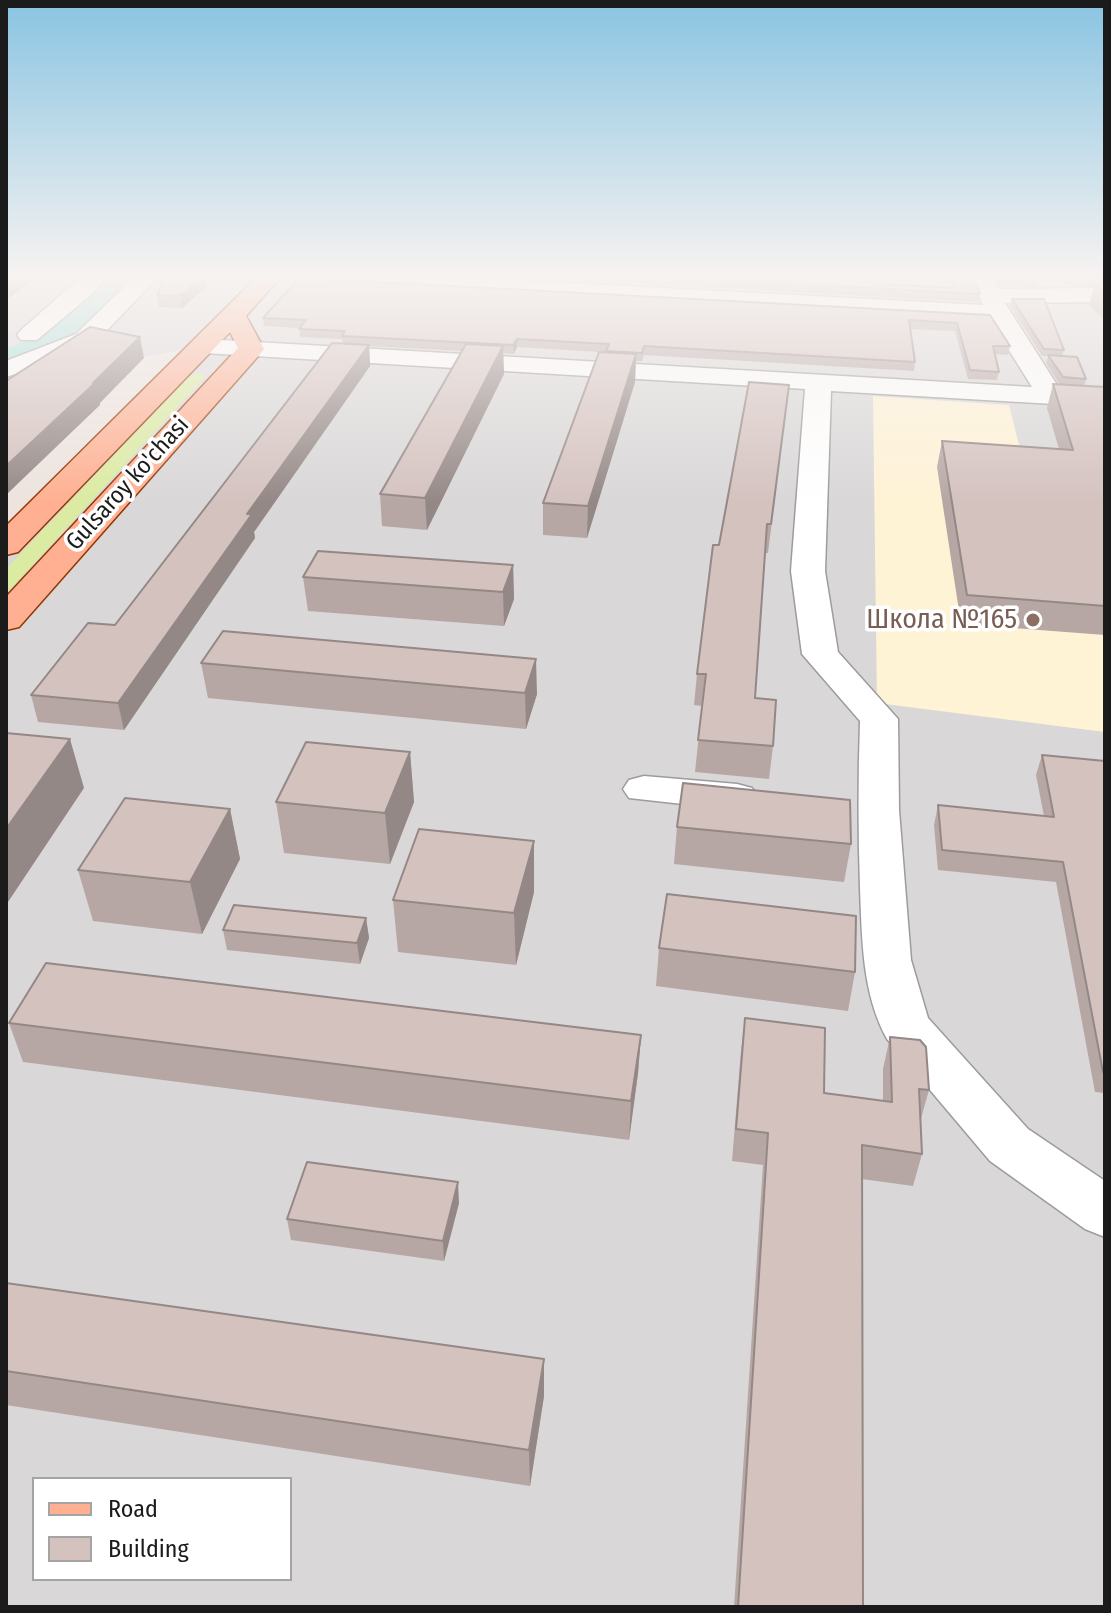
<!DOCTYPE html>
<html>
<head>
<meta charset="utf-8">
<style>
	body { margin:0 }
	#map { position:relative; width:1111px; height:1613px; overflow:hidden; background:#ede4df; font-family:"Fira Sans Condensed",sans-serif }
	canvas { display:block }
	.frame { position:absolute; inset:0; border:8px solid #1b1b1b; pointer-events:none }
	.legend { position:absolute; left:32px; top:1477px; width:260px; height:104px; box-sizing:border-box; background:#fff; border:2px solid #a4a4a4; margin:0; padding:10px 14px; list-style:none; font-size:24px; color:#1b1b1b }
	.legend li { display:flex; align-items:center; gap:16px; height:40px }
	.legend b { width:40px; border:2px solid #a4a4a4 }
</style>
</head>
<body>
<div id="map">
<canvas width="1111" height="1613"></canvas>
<div class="frame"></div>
<ul class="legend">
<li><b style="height:10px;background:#ffb092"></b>Road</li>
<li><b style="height:22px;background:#d4c2bf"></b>Building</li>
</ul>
</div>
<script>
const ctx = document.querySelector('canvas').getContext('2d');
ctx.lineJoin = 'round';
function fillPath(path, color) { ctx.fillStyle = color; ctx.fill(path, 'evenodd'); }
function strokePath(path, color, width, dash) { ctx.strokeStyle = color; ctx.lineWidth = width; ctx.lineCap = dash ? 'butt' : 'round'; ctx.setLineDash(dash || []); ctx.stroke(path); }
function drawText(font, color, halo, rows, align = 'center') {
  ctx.font = font + ' "Fira Sans Condensed",sans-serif'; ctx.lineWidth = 7; ctx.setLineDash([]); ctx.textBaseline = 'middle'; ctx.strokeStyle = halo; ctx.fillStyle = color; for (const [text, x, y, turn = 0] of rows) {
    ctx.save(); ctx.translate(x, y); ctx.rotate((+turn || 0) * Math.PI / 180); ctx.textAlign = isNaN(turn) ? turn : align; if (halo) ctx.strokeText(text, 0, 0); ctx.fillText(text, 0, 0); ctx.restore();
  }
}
fillPath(new Path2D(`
	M 6,277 L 117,277 L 93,305 L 6,354 Z
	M 119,277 L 1105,277 L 1105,1607 L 6,1607 L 6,545 L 202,346 L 144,357 L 79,344 ZM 34,1479 L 290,1479 L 290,1579 L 34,1579 Z`), '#d9d7d8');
fillPath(new Path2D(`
	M 873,396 L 1009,405 L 1024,465 L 1105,470 L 1105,732 L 877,703 Z`), '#fff3d6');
fillPath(new Path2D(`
	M 195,374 L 204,374 L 205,377 L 6,594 L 6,569 L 188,377 Z`), '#dbeba1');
fillPath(new Path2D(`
	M 104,277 L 133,277 L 76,334 L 6,363 L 6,349 C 34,340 94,307 104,277 Z`), '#9dddd9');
const minor = new Path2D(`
	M 81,277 L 103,277 L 98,289 L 37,340 L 21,340 L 17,335 L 21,330 Z
	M 134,277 L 158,277 L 94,344 L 67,357 L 6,377 L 6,361 L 76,334 Z
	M 313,277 L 456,277 L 983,305 L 971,277 L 993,277 L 999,289 L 1105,288 L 1105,302 L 1005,303 L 1059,388 L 1105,391 L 1105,407 L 831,391 L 825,571 L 838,652 L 898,719 L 899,810 L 911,960 L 928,1018 L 1028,1129 L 1105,1181 L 1105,1237 L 1085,1229 L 990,1161 L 887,1039 C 862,994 862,939 860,888 C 858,832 858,777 860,721 L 802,654 L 791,571 L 805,389 L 204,353 L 195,351 L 192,346 L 195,341 L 204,339 L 1032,387 L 990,320 L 324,284 Z
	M 644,776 L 737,784 L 752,788 L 758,797 L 752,806 L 737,810 L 629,798 L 623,789 L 629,780 Z`);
const major = new Path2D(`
	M 257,277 L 281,277 L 246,316 L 264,349 L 260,354 L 19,627 L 6,630 L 6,597 L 238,348 L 230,332 L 18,552 L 6,555 L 6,526 Z`);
strokePath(minor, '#9c9c9c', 3);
strokePath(major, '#913700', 3);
fillPath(minor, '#fff');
fillPath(major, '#ffb092');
fillPath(new Path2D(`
	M 164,277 L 208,277 L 206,287 L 182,308 L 159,307 L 157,295 Z
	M 521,277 L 865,277 L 876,284 L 952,288 L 950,277 L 973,277 L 980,294 L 978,302 Z
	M 995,277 L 1037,278 L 1035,286 L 1001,286 Z
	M 1059,277 L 1105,277 L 1105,320 L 1089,305 L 1094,286 L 1068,285 Z
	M 323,279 L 990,315 L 1010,346 L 1008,355 L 995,354 L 999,372 L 997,380 L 968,379 L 955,331 L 910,329 L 915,362 L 914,371 L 644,355 L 642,361 L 636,361 L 635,382 L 587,538 L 543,535 L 543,503 L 599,352 L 517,347 L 514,354 L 503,353 L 504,374 L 427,530 L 382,526 L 380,494 L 462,351 L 369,346 L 370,366 L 254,532 L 255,538 L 124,730 L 38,722 L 31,695 L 115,625 L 343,344 L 342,339 L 300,337 L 300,328 L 264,326 L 263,318 Z
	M 1012,299 L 1064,350 L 1062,356 L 1086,379 L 1084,386 L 1105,387 L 1105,635 L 961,624 L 937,467 L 942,441 L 1059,449 L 1047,408 L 1053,384 L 1060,385 L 1046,363 L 1048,356 L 1042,356 L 1010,306 Z
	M 789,385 L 768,553 L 765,553 L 755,698 L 773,746 L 769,779 L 695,772 L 702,706 L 694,705 L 697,674 L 719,545 Z
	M 513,565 L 514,599 L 504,626 L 308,611 L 303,577 Z
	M 201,663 L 537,694 L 526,729 L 208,698 Z
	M 410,752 L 414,802 L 390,864 L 284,853 L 276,802 Z
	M 1042,755 L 1105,761 L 1105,1093 L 1095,1092 L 1056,882 L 938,870 L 934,825 L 938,805 L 1044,816 L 1036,775 Z
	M 230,809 L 240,859 L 202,934 L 93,921 L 78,870 Z
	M 677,827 L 851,844 L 844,882 L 674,864 Z
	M 534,892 L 516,965 L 398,952 L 393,900 Z
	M 366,918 L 369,938 L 360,964 L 227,950 L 223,930 Z
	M 659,948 L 855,972 L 848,1011 L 656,986 Z
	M 745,1018 L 824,1093 L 883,1101 L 883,1069 L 890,1037 L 929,1090 L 920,1122 L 922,1154 L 913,1186 L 862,1179 L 863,1607 L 734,1607 L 763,1165 L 732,1161 L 741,1051 Z
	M 9,1023 L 641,1035 L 638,1073 L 629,1140 L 23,1062 Z
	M 459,1203 L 444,1261 L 291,1240 L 287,1219 Z
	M 6,1283 L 544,1359 L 544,1396 L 530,1486 L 6,1405 Z`), '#b6a7a4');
fillPath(new Path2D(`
	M 13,277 L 38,277 L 9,298 L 6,282 Z
	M 202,277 L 208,277 L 206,287 L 182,308 L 180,296 Z
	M 140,337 L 144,358 L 100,403 L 100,405 L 6,495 L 6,466 Z
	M 517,339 L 517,347 L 514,354 L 513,345 Z
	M 369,345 L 370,366 L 254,532 L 255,538 L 124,730 L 118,703 L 247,514 Z
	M 503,346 L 504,374 L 427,530 L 425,498 Z
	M 636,354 L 635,382 L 587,538 L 588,506 Z
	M 513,565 L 514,599 L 504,626 L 503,592 Z
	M 536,659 L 537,694 L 526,729 L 525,693 Z
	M 70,739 L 84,788 L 6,905 L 6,829 Z
	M 410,752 L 414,802 L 390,864 L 385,813 Z
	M 230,809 L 240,859 L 202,934 L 190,882 Z
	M 534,841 L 534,892 L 516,965 L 514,913 Z
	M 366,918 L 369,938 L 360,964 L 357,943 Z
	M 641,1035 L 638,1073 L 629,1140 L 631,1101 Z
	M 458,1182 L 459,1203 L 444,1261 L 443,1241 Z
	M 544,1359 L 544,1396 L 530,1486 L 529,1450 Z`), '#948886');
const building = new Path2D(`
	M 164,277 L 202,277 L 180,296 L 157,295 Z
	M 300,277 L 320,277 L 323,279 L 990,315 L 1010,346 L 993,346 L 999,372 L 970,370 L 957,323 L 909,320 L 915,362 L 644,346 L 642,353 L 606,351 L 609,344 L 517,339 L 513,345 L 342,336 L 345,331 L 299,329 L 306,320 L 263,318 Z
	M 669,277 L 865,277 L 876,284 L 955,288 L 953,277 L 973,277 L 980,294 Z
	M 1105,283 L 1105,293 L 1094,284 Z
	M 1012,299 L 1044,299 L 1064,350 L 1044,349 Z
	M 90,327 L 140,337 L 93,383 L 95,383 L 6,466 L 6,381 Z
	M 332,343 L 369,345 L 247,514 L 252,514 L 118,703 L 31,695 L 88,623 L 115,625 Z
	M 466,344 L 503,346 L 425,498 L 380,494 Z
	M 599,352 L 636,354 L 588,506 L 543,503 Z
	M 1048,355 L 1077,357 L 1086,379 L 1063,377 Z
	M 749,382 L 789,385 L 771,524 L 767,524 L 755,698 L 776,700 L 773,746 L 698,740 L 706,674 L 697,674 L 713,545 L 719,545 Z
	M 1053,384 L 1105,387 L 1105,606 L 967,595 L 942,441 L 1073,450 Z
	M 318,551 L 513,565 L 503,592 L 303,577 Z
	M 223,631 L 536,659 L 525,693 L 201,663 Z
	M 6,733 L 70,739 L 6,829 Z
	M 306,742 L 410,752 L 385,813 L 276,802 Z
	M 1042,755 L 1105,761 L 1105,1072 L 1103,1072 L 1063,862 L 942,850 L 938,805 L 1054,817 Z
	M 683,783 L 850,800 L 851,844 L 677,827 Z
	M 125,798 L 230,809 L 190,882 L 78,870 Z
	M 419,829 L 534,841 L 514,913 L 393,900 Z
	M 667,894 L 856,916 L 855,972 L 659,948 Z
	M 234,905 L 366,918 L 357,943 L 223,930 Z
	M 46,963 L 641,1035 L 631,1101 L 9,1023 Z
	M 745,1018 L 825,1028 L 824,1093 L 892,1102 L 890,1037 L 920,1040 L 926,1047 L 929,1090 L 919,1089 L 922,1154 L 862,1145 L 863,1607 L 738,1607 L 768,1133 L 736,1129 Z
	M 307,1162 L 458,1182 L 443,1241 L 287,1219 Z
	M 6,1283 L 544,1359 L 529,1450 L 6,1371 Z`);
fillPath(building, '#d4c2bf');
strokePath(building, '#948886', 2);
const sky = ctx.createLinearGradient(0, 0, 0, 503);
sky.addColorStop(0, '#8ac4e2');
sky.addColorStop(0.55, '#f7f3f1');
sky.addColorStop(1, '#f7f3f100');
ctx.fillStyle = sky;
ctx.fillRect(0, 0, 1111, 503);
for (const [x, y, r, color] of [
	[1033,620,8,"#8d6e63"]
]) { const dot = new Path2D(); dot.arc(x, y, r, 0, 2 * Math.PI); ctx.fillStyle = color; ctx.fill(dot); strokePath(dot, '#fff', 3); }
drawText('24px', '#1b1b1b', '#fff', [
	["Gulsaroy ko'chasi",128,484,-48]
]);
drawText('28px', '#785e54', '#fff', [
	["Школа №165",1017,620]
], 'right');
</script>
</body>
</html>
